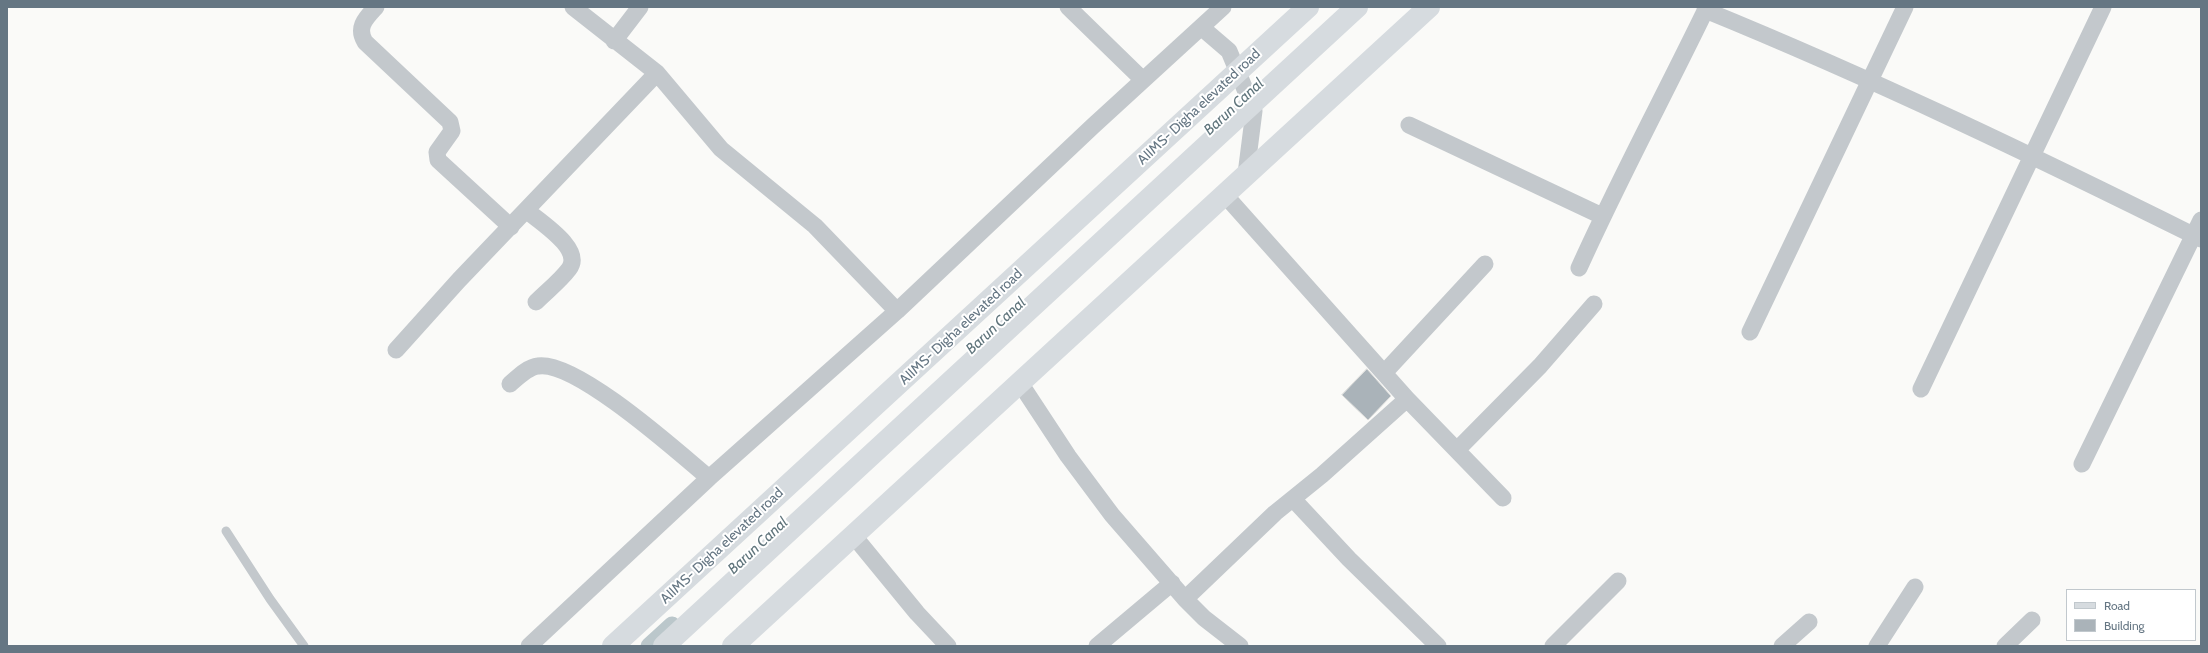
<!DOCTYPE html>
<html>
<head>
<meta charset="utf-8">
<style>
	body { margin:0 }
	#map { position:relative; width:2208px; height:653px; overflow:hidden; background:#fafaf8; font-family:Cabin,sans-serif }
	canvas { display:block }
	.frame { position:absolute; inset:0; border:8px solid #657683; pointer-events:none }
	.legend { position:absolute; left:2066px; top:589px; width:130px; height:52px; box-sizing:border-box; background:#fff; border:1px solid #c1c8cd; margin:0; padding:5px 7px; list-style:none; font-size:12px; color:#657683 }
	.legend li { display:flex; align-items:center; gap:8px; height:20px }
	.legend b { width:20px; border:1px solid #c1c8cd }
</style>
</head>
<body>
<div id="map">
<canvas width="2208" height="653"></canvas>
<div class="frame"></div>
<ul class="legend">
<li><b style="height:5px;background:#d6dbdf"></b>Road</li>
<li><b style="height:11px;background:#aab3b9"></b>Building</li>
</ul>
</div>
<script>
const ctx = document.querySelector('canvas').getContext('2d');
ctx.lineJoin = 'round';
function strokePath(path, color, width, dash) { ctx.strokeStyle = color; ctx.lineWidth = width; ctx.lineCap = dash ? 'butt' : 'round'; ctx.setLineDash(dash || []); ctx.stroke(path); }
function fillPath(path, color) { ctx.fillStyle = color; ctx.fill(path, 'evenodd'); }
function drawText(font, color, halo, rows, align = 'center') {
  ctx.font = font + ' Cabin,sans-serif'; ctx.lineWidth = 4; ctx.setLineDash([]); ctx.textBaseline = 'middle'; ctx.strokeStyle = halo; ctx.fillStyle = color; for (const [text, x, y, turn = 0] of rows) {
    ctx.save(); ctx.translate(x, y); ctx.rotate((+turn || 0) * Math.PI / 180); ctx.textAlign = isNaN(turn) ? turn : align; if (halo) ctx.strokeText(text, 0, 0); ctx.fillText(text, 0, 0); ctx.restore();
  }
}
strokePath(new Path2D(`
	M 649,646 L 672,625`), '#bbc7cb', 17);
const building = new Path2D(`
	M 1367,369 L 1391,396 L 1368,420 L 1342,395 Z`);
fillPath(building, '#aab3b9');
strokePath(building, '#dcdcda', 1);
strokePath(new Path2D(`
	M 226,531 L 270,599 L 304,646`), '#c3c8cc', 9);
strokePath(new Path2D(`
	M 376,7 C 366,18 356,27 365,42 L 450,122 L 452,131 L 437,152 L 438,160 L 511,227
	M 573,7 L 657,73 L 721,149 L 815,226 L 897,311
	M 1068,7 L 1143,80
	M 1705,10 C 1874,79 2038,158 2201,239
	M 1201,27 L 1229,51 L 1254,111 L 1246,174
	M 614,41 L 640,7
	M 1409,125 L 1602,216
	M 1224,194 L 1407,399 L 1503,498
	M 526,210 C 540,222 584,249 569,269 C 560,281 547,291 536,302
	M 1579,268 C 1619,179 1665,94 1707,7
	M 1750,332 L 1905,7
	M 396,350 L 459,280 L 657,73
	M 1384,373 L 1485,264
	M 1020,383 L 1068,456 L 1112,515 L 1185,599 L 1204,618 L 1240,646
	M 510,384 C 518,377 528,367 538,366 C 576,360 679,453 709,478
	M 1921,389 L 2103,7
	M 1457,450 L 1540,366 L 1594,304
	M 2082,464 L 2201,220
	M 1293,499 L 1349,559 L 1438,646
	M 853,535 L 917,613 L 948,646
	M 1185,599 L 1275,513 L 1322,475 L 1407,399
	M 529,646 L 709,478 L 897,311 L 1093,126 L 1223,7
	M 1097,646 L 1172,583
	M 1553,646 L 1618,581
	M 1782,646 L 1809,622
	M 1877,646 L 1915,587
	M 2005,646 L 2032,620`), '#c3c8cc', 17);
strokePath(new Path2D(`
	M 733,646 L 1429,7`), '#d6dbdf', 22);
strokePath(new Path2D(`
	M 613,646 L 1308,7
	M 664,646 L 1357,7`), '#d6dbdf', 22);
drawText('14px', '#657683', '#fff', [
	["AIIMS- Digha elevated road",1199,107,-43],
	["AIIMS- Digha elevated road",961,327,-43],
	["AIIMS- Digha elevated road",722,546,-43]
]);
drawText('italic 15px', '#60757c', '#fff', [
	["Barun Canal",1234,107,-43],
	["Barun Canal",996,326,-43],
	["Barun Canal",758,546,-43]
]);
</script>
</body>
</html>
